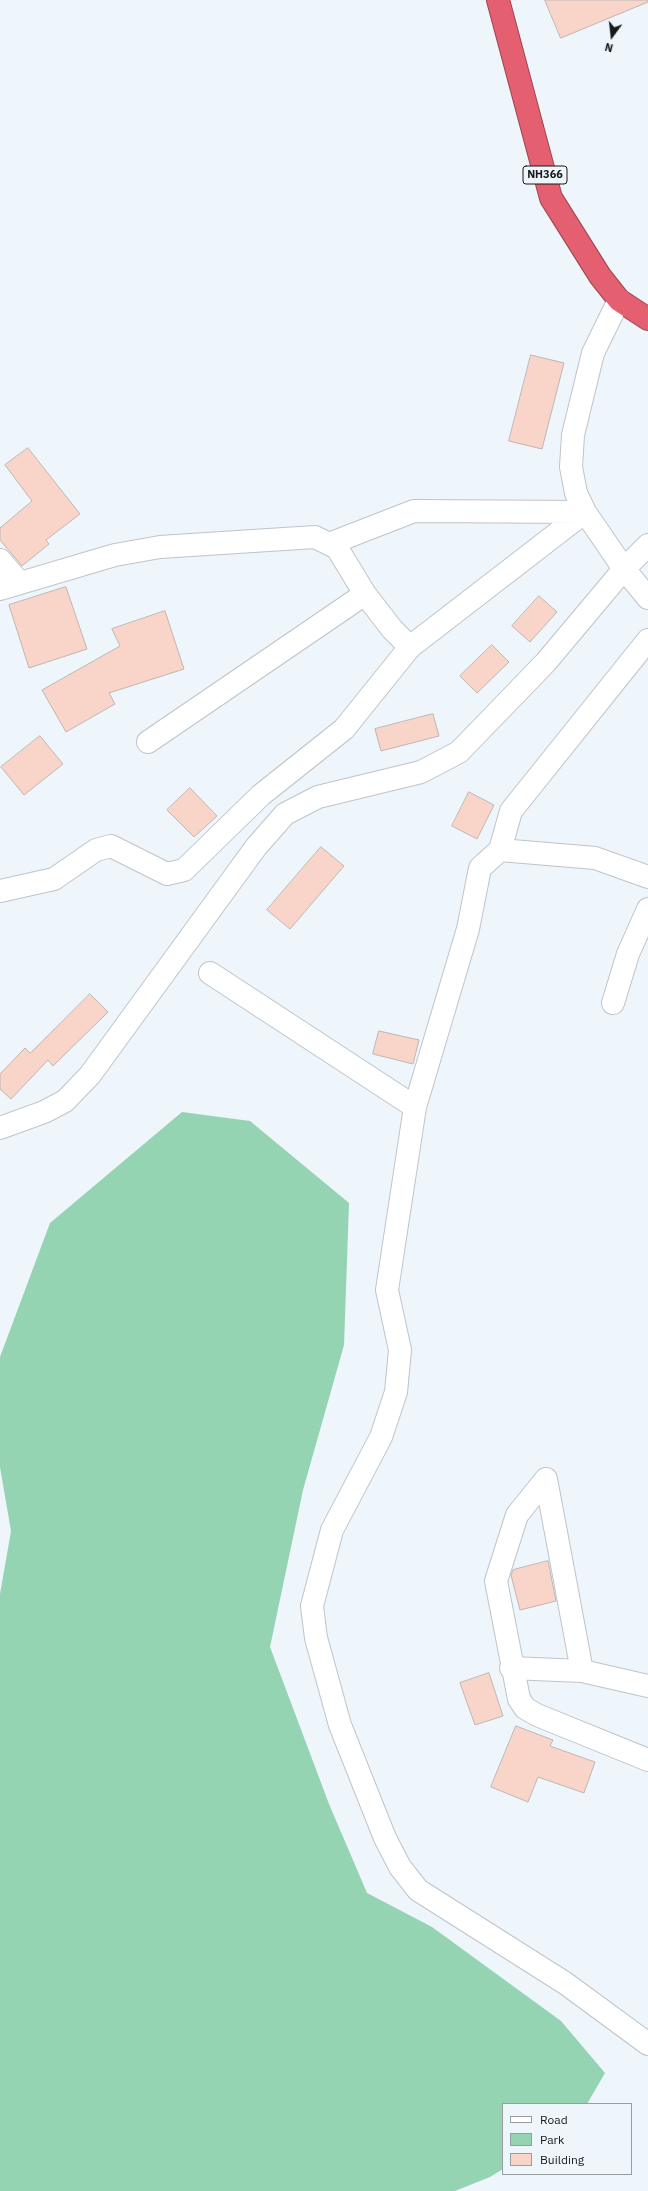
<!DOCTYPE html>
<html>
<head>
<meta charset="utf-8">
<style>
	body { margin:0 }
	#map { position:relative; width:648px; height:2191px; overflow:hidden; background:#eef5fb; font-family:"IBM Plex Sans",sans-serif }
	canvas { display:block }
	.legend { position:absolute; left:502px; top:2103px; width:130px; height:72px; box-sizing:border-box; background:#eef5fb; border:1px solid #989da1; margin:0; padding:5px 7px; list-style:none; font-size:12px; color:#17191b }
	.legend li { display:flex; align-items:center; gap:8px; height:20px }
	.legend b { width:20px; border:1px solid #989da1 }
	.north { position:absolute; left:592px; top:16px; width:40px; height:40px; -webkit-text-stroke:3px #eef5fb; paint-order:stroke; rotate:195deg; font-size:11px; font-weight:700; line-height:16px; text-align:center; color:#17191b }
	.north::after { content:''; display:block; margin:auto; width:14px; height:18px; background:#17191b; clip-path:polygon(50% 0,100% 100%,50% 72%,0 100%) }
</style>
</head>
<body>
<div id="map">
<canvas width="648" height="2191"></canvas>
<ul class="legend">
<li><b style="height:5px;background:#fff"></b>Road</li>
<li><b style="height:11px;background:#94d4b2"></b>Park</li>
<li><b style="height:11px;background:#f8d4c9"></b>Building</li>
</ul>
<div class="north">N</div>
</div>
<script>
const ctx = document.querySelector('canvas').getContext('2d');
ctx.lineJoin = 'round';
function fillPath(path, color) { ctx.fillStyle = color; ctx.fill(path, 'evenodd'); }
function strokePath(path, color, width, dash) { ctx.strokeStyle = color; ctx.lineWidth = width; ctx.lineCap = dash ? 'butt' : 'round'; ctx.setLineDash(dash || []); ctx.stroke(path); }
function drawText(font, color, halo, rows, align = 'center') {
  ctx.font = font + ' "IBM Plex Sans",sans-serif'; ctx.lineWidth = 3; ctx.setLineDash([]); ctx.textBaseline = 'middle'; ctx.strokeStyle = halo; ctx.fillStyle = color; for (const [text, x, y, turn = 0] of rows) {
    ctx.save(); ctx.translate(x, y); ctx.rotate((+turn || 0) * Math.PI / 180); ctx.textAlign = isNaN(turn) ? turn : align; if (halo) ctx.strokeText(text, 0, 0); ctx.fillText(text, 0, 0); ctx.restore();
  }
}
fillPath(new Path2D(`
	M 182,1112 L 250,1121 L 349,1203 L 344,1345 L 303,1490 L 270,1647 L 329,1804 L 367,1893 L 432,1927 L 561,2021 L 605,2073 L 587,2104 L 503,2104 L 503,2169 L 490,2177 L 455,2191 L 0,2191 L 0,1594 L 11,1531 L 0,1467 L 0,1357 L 50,1223 Z`), '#94d4b2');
const building = new Path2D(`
	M 545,0 L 648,0 L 648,2 L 561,38 Z
	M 531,355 L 564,363 L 542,449 L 509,441 Z
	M 28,448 L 80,514 L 46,540 L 49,544 L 22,566 L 0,540 L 0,528 L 32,501 L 5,465 Z
	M 66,587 L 87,649 L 29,668 L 9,605 Z
	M 539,596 L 557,612 L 530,642 L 512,626 Z
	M 165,611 L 184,669 L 109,693 L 115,704 L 66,732 L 42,690 L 120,646 L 112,629 Z
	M 492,645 L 509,662 L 477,693 L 460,676 Z
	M 433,714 L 439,736 L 381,751 L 375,729 Z
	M 40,736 L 63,764 L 24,795 L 1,767 Z
	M 190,788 L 217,816 L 194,837 L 167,810 Z
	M 469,792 L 494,805 L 477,839 L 452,826 Z
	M 321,847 L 344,866 L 290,929 L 267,910 Z
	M 90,994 L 108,1012 L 53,1066 L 48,1060 L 11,1099 L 0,1089 L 0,1074 L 25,1048 L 30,1053 Z
	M 379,1031 L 419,1040 L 413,1064 L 373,1054 Z
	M 548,1561 L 556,1601 L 520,1610 L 511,1575 L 513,1570 Z
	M 489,1673 L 503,1716 L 475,1725 L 460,1683 Z
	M 516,1726 L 553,1740 L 550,1746 L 595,1762 L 584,1793 L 538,1777 L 528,1802 L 491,1787 Z`);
fillPath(building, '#f8d4c9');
strokePath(building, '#bfb6b3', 1);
const minor = new Path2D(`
	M 619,300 L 593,353 L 573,435 L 571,467 L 576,493 L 585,512 L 624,569 L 648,598
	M 329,544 L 414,511 L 585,512
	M 0,560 L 19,582
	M 0,589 L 115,555 L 160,547 L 315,537 L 337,548 L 365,594 L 392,629 L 410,647
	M 148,742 L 365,594
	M 500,850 L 511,811 L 648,640
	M 648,877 L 595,858 L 500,850 L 480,868 L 468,929 L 415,1107 L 387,1290 L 400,1350 L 396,1392 L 381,1437 L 332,1530 L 312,1606 L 316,1638 L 340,1725 L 385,1838 L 400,1867 L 418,1890 L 565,1983 L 648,2044
	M 0,891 L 54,879 L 96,850 L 111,846 L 167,874 L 184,870 L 261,795 L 344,729 L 410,647 L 585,512
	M 210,973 L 415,1107
	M 613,1003 L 628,954 L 648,909
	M 0,1128 L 44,1112 L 65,1101 L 90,1075 L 256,847 L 285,814 L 318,797 L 421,772 L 459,752 L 546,662 L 624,569 L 648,545
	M 546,1479 L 517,1515 L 496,1581 L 519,1699 L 525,1708 L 537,1715 L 648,1760
	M 546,1479 L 582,1671
	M 511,1668 L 582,1671 L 648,1686`);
const highway = new Path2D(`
	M 498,0 L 551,198 L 600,276 L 619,300 L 648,319`);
strokePath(minor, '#bec4ca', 24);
strokePath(highway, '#9c4652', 24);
strokePath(minor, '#fff', 22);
strokePath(highway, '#e45f6f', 22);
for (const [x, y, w] of [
	[545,175,44]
]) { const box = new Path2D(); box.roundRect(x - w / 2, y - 9, w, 18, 3); ctx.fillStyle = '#eef5fb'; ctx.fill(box); strokePath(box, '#17191b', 1); }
drawText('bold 11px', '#17191b', null, [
	["NH366",545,175]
]);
</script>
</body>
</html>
